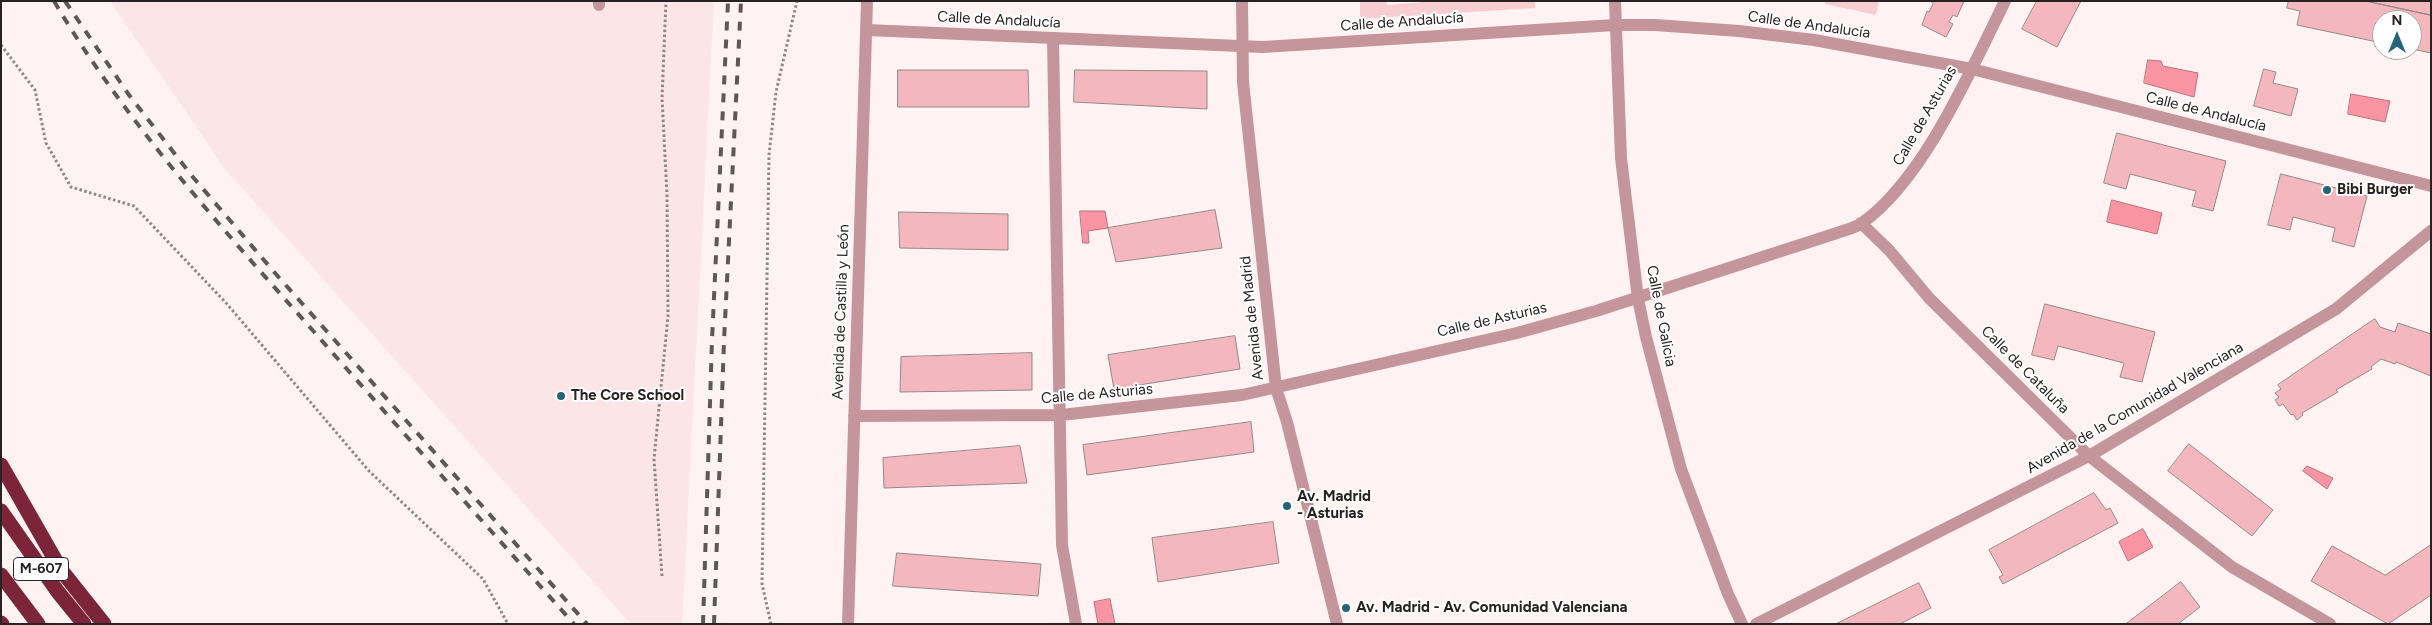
<!DOCTYPE html>
<html>
<head>
<meta charset="utf-8">
<style>
	body { margin:0 }
	#map { position:relative; width:2432px; height:625px; overflow:hidden; background:#fff2f3; font-family:Figtree,sans-serif }
	canvas { display:block }
	.frame { position:absolute; inset:0; border:2px solid #272323; pointer-events:none }
	.north { position:absolute; left:2372px; top:10px; width:50px; height:50px; box-sizing:border-box; background:#fff; border:1px solid #a9a7a7; border-radius:50%; rotate:0deg; font-size:14px; font-weight:700; line-height:20px; text-align:center; color:#272323 }
	.north::after { content:''; display:block; margin:auto; width:18px; height:22px; background:#236478; clip-path:polygon(50% 0,100% 100%,50% 72%,0 100%) }
</style>
</head>
<body>
<div id="map">
<canvas width="2432" height="625"></canvas>
<div class="frame"></div>
<div class="north">N</div>
</div>
<script>
const ctx = document.querySelector('canvas').getContext('2d');
ctx.lineJoin = 'round';
function fillPath(path, color) { ctx.fillStyle = color; ctx.fill(path, 'evenodd'); }
function strokePath(path, color, width, dash) { ctx.strokeStyle = color; ctx.lineWidth = width; ctx.lineCap = dash ? 'butt' : 'round'; ctx.setLineDash(dash || []); ctx.stroke(path); }
function drawText(font, color, halo, rows, align = 'center') {
  ctx.font = font + ' Figtree,sans-serif'; ctx.lineWidth = 4; ctx.setLineDash([]); ctx.textBaseline = 'middle'; ctx.strokeStyle = halo; ctx.fillStyle = color; for (const [text, x, y, turn = 0] of rows) {
    ctx.save(); ctx.translate(x, y); ctx.rotate((+turn || 0) * Math.PI / 180); ctx.textAlign = isNaN(turn) ? turn : align; if (halo) ctx.strokeText(text, 0, 0); ctx.fillText(text, 0, 0); ctx.restore();
  }
}
fillPath(new Path2D(`
	M 110,1 L 714,1 L 682,624 L 631,624 L 225,169 Z`), '#fbe5e7');
fillPath(new Path2D(`
	M 1360,1 L 1386,1 L 1387,5 L 1437,1 L 1535,1 L 1535,8 L 1360,19 Z
	M 1825,1 L 1879,1 L 1876,15 L 1825,4 Z`), '#f7cdd1');
const water = new Path2D(`
	M 2148,60 L 2161,61 L 2163,66 L 2198,73 L 2194,97 L 2144,83 Z
	M 2351,94 L 2390,101 L 2385,122 L 2348,114 Z
	M 2112,200 L 2162,213 L 2157,234 L 2107,222 Z
	M 1080,211 L 1105,211 L 1108,228 L 1088,231 L 1089,243 L 1083,243 Z
	M 2307,466 L 2333,478 L 2327,489 L 2303,471 Z
	M 2143,529 L 2153,547 L 2128,561 L 2119,542 Z
	M 1110,599 L 1115,624 L 1098,624 L 1094,602 Z`);
fillPath(water, '#f995a2');
strokePath(water, '#ba737c', 1);
const building = new Path2D(`
	M 1931,1 L 1964,1 L 1957,17 L 1953,15 L 1949,22 L 1953,24 L 1946,37 L 1922,25 L 1927,11 L 1929,12 L 1933,4 Z
	M 2037,1 L 2081,1 L 2057,47 L 2022,29 Z
	M 2289,1 L 2366,1 L 2431,15 L 2431,53 L 2412,49 L 2412,20 L 2382,20 L 2382,43 L 2297,25 L 2300,11 L 2287,8 Z
	M 2366,1 L 2431,1 L 2431,15 Z
	M 2264,69 L 2276,72 L 2273,83 L 2298,89 L 2291,116 L 2254,106 Z
	M 898,70 L 1028,70 L 1029,107 L 898,107 Z
	M 1075,70 L 1207,71 L 1207,109 L 1074,102 Z
	M 2117,133 L 2226,161 L 2213,211 L 2192,206 L 2196,191 L 2130,174 L 2126,189 L 2104,183 Z
	M 2281,174 L 2367,196 L 2354,247 L 2332,241 L 2335,228 L 2293,217 L 2290,230 L 2268,225 Z
	M 1215,210 L 1222,248 L 1116,262 L 1108,228 Z
	M 899,212 L 1008,214 L 1008,250 L 900,248 Z
	M 2045,304 L 2155,332 L 2142,382 L 2120,377 L 2124,363 L 2058,346 L 2054,360 L 2032,355 Z
	M 2375,319 L 2380,327 L 2395,332 L 2398,323 L 2431,334 L 2431,376 L 2396,362 L 2395,364 L 2381,359 L 2371,367 L 2372,369 L 2336,390 L 2338,392 L 2302,413 L 2303,415 L 2297,420 L 2293,414 L 2291,415 L 2283,404 L 2279,406 L 2275,400 L 2279,397 L 2275,393 L 2281,389 L 2278,385 Z
	M 1235,336 L 1240,369 L 1114,389 L 1108,355 Z
	M 1032,353 L 1032,390 L 900,392 L 901,357 Z
	M 1251,422 L 1254,452 L 1087,475 L 1083,445 Z
	M 2189,444 L 2273,510 L 2252,536 L 2168,471 Z
	M 1020,446 L 1027,483 L 884,488 L 883,458 Z
	M 2094,493 L 2106,510 L 2110,508 L 2118,523 L 2003,584 L 1999,577 L 2003,575 L 1989,550 Z
	M 1273,522 L 1279,563 L 1158,582 L 1152,538 Z
	M 2431,545 L 2431,595 L 2388,624 L 2311,581 L 2332,546 L 2385,575 Z
	M 897,553 L 1041,564 L 1038,596 L 893,586 Z
	M 2181,582 L 2200,607 L 2178,624 L 2126,624 Z
	M 1919,583 L 1931,608 L 1900,624 L 1836,624 Z`);
fillPath(building, '#f5b7be');
strokePath(building, '#948989', 1);
strokePath(new Path2D(`
	M 1,45 L 35,90 L 46,143 L 71,187 L 134,206 L 227,304 L 369,471 L 483,579 L 508,624
	M 662,576 L 654,459 L 668,316 L 667,195 L 662,98 L 666,1
	M 771,624 L 762,584 L 769,155 L 776,92 L 797,1`), '#8f8787', 3, [2.5, 2.5]);
strokePath(new Path2D(`
	M 599,1 L 599,5
	M 1242,1 L 1243,82 L 1276,388 L 1287,422 L 1337,624
	M 1615,1 L 1621,158 L 1638,299 L 1646,337 L 1681,469 L 1728,594 L 1742,624
	M 867,30 L 1263,47 L 1615,25 L 1655,25 L 1739,31 L 1814,40 L 1972,69 L 2431,186
	M 1053,39 L 1062,545 L 1076,624
	M 1861,223 L 1889,250 L 1929,298 L 2089,456 L 2232,567 L 2330,624
	M 854,416 L 1061,415 L 1242,395 L 1517,333 L 1596,311 L 1837,233 C 1845,230 1855,228 1862,223 C 1924,179 1971,70 2005,1
	M 848,624 L 867,1
	M 1756,624 L 2089,456 L 2336,309 L 2431,231`), '#c4969b', 12);
strokePath(new Path2D(`
	M 1,465 L 61,570 L 104,624
	M 1,511 L 58,592 L 84,624
	M 1,575 L 38,624
	M 1,623 L 2,624`), '#7d2538', 15);
strokePath(new Path2D(`
	M 54,1 C 122,117 219,225 308,325 C 396,425 485,524 574,624
	M 65,1 L 129,95 L 192,176 L 275,273 L 587,624
	M 703,624 L 712,340 L 728,1
	M 714,624 L 724,341 L 741,1`), '#5d5757', 4, [9, 9]);
for (const [x, y, r, color] of [
	[2327,190,5,"#236478"],
	[561,396,5,"#236478"],
	[1287,506,5,"#236478"],
	[1346,608,5,"#236478"]
]) { const dot = new Path2D(); dot.arc(x, y, r, 0, 2 * Math.PI); ctx.fillStyle = color; ctx.fill(dot); strokePath(dot, '#fff', 2); }
for (const [x, y, w] of [
	[41,569,55]
]) { const box = new Path2D(); box.roundRect(x - w / 2, y - 11.5, w, 23, 4); ctx.fillStyle = '#fff'; ctx.fill(box); strokePath(box, '#272323', 1); }
drawText('bold 14px', '#272323', null, [
	["M-607",41,569]
]);
drawText('15px', '#272323', '#fff', [
	["Calle de Andalucía",999,20,3],
	["Calle de Andalucía",1402,22,-4],
	["Calle de Andalucía",1809,25,8],
	["Calle de Andalucía",2206,112,14],
	["Calle de Asturias",1925,116,-60],
	["Avenida de Castilla y León",841,312,-88],
	["Calle de Galicia",1661,316,79],
	["Avenida de Madrid",1252,318,-96],
	["Calle de Asturias",1492,320,-13],
	["Calle de Cataluña",2025,370,45],
	["Calle de Asturias",1097,394,-5],
	["Avenida de la Comunidad Valenciana",2135,408,-30]
]);
drawText('bold 15px', '#272323', '#fff', [
	["Bibi Burger",2337,190],
	["The Core School",571,396],
	["Av. Madrid",1297,497],
	["- Asturias",1297,514],
	["Av. Madrid - Av. Comunidad Valenciana",1356,608]
], 'left');
</script>
</body>
</html>
